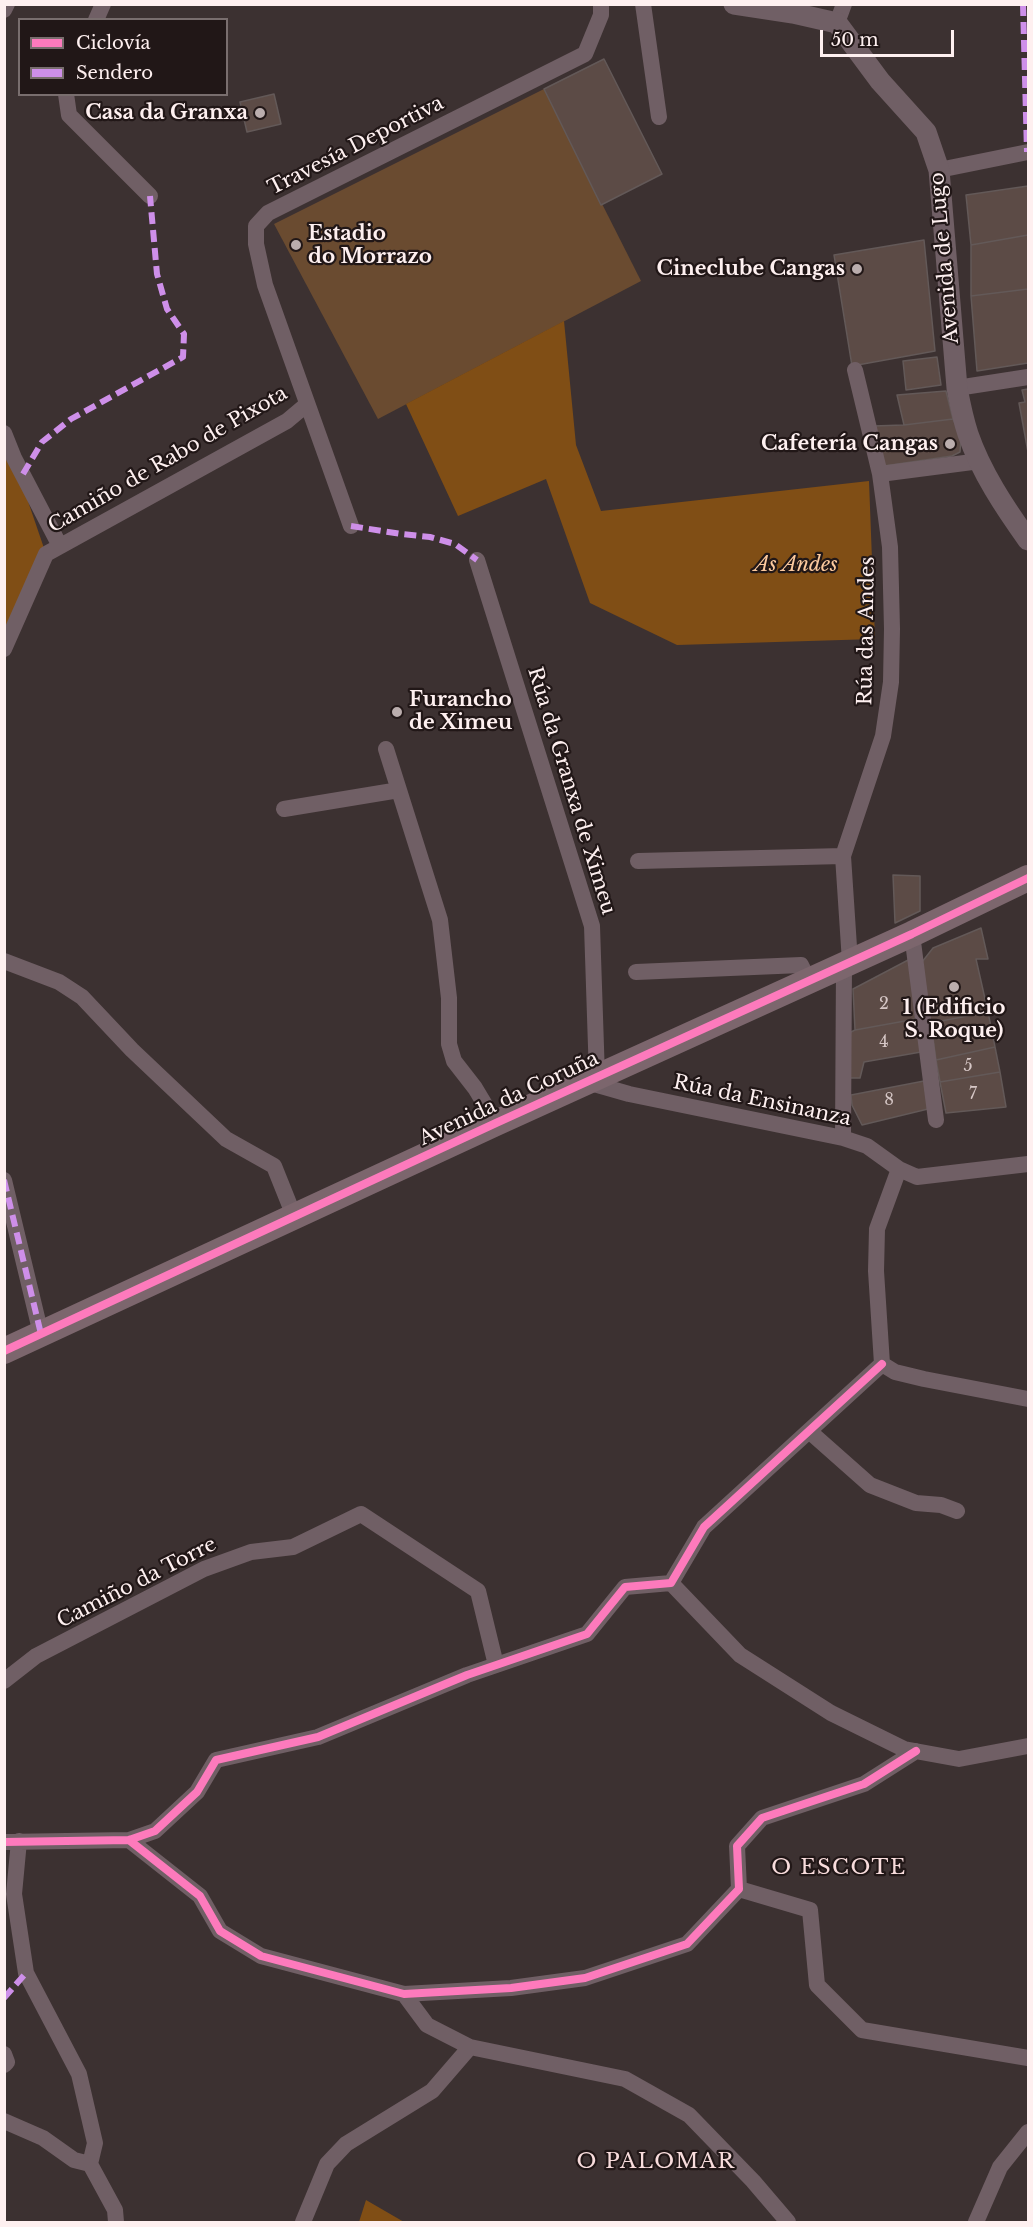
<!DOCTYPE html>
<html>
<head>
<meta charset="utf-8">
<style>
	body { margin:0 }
	#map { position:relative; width:1033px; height:2227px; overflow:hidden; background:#3c3131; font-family:"Libre Baskerville",serif }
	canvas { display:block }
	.frame { position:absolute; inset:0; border:6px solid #fef0f0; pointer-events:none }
	.legend { position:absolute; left:18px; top:18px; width:210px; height:78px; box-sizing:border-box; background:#211717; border:2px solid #796e6e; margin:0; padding:8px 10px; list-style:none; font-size:18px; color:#fef0f0 }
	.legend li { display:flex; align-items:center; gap:12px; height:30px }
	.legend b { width:30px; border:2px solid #796e6e }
	.scale { position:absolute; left:820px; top:30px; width:134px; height:27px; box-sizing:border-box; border:3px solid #fef0f0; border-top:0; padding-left:8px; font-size:18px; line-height:21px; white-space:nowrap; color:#fef0f0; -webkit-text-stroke:4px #211717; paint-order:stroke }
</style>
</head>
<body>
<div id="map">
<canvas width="1033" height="2227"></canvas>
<div class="frame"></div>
<ul class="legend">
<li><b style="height:8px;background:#fd7abc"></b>Ciclovía</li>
<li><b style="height:8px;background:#ce8fe9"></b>Sendero</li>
</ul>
<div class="scale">50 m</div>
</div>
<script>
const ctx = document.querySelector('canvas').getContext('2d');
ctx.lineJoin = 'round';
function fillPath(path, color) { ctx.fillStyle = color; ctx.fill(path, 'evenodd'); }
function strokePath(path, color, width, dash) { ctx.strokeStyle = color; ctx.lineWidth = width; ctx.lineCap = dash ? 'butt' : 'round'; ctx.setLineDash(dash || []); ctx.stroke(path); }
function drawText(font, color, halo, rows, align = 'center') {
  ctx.font = font + ' "Libre Baskerville",serif'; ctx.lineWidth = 4.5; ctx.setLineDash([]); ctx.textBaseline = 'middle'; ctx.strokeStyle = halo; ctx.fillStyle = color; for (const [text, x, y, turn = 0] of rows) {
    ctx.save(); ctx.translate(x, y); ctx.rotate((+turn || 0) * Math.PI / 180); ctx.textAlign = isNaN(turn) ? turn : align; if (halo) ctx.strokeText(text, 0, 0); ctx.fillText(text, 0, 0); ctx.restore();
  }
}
fillPath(new Path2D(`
	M 544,89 L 641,281 L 378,419 L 274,224 Z`), '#6a4b30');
fillPath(new Path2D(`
	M 564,321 L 576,445 L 601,511 L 869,481 L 875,639 L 677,645 L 590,603 L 546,479 L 458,516 L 406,404 Z
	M 4,431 L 46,554 L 4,649 Z
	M 366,2200 L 404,2222 L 359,2222 Z`), '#804e15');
const building = new Path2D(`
	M 604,59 L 662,174 L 601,205 L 544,89 Z
	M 274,94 L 281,124 L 247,132 L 240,102 Z
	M 1028,186 L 1028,235 L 971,245 L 966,195 Z
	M 1028,235 L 1028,289 L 971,296 L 971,245 Z
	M 924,240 L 935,351 L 852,366 L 834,255 Z
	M 1028,289 L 1028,363 L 977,371 L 971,296 Z
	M 937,357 L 941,385 L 906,390 L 903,361 Z
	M 1028,389 L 1028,452 L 1019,403 L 1025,402 L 1022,390 Z
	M 946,391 L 953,419 L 904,425 L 897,395 Z
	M 953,419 L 961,438 L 960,452 L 952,456 L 884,466 L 873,426 L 904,425 Z
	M 893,875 L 920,876 L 920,911 L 895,923 Z
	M 981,928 L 988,959 L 976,959 L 988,1012 L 931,1023 L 922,962 L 933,948 Z
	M 912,958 L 916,1019 L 855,1030 L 853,989 Z
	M 988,1012 L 995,1047 L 936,1060 L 931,1023 Z
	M 916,1019 L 921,1052 L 864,1062 L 860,1078 L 850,1078 L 849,1033 L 855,1030 Z
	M 995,1047 L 1000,1072 L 940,1082 L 936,1060 Z
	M 1000,1072 L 1006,1107 L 946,1113 L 940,1082 Z
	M 924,1081 L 928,1109 L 862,1125 L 852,1105 L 851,1095 Z`);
fillPath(building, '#5c4b46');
strokePath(building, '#635958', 1.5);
strokePath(new Path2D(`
	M 643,4 L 659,117
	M 4,10 L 7,4
	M 96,20 L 103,4
	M 837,23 L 844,4
	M 66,94 L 69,115 L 150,196
	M 939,170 L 1028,152
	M 957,388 L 1028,377
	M 4,433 L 14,458 L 60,546
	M 880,474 L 980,461
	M 351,526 L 265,285 L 256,244 L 256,226 L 268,213 L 585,54 L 601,15 L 601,4
	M 477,560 L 592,926 L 597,1077
	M 4,649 L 46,554 L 287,421 L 306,405
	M 386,749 L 440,920 L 449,998 L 449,1044 L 454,1061 L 475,1088 L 496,1123
	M 284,809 L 399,790
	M 638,861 L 843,856
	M 912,934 L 936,1120
	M 4,961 L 59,982 L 82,997 L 132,1050 L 226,1139 L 274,1166 L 294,1216
	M 850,962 L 843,856 L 883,736 L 891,682 L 892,629 L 890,547 L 880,474 L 855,370
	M 636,972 L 801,965 L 809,981
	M 587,1082 L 629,1094 L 843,1138 L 867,1146 L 899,1169 L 917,1177 L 1028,1164
	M 843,1138 L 844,965
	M 4,1180 L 41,1334
	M 882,1364 L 876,1271 L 877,1229 L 899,1169
	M 882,1364 L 895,1372 L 924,1379 L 1028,1399
	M 809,1431 L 870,1485 L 916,1503 L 941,1505 L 957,1511
	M 671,1583 L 740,1655 L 831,1713 L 904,1749 L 959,1759 L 1028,1746
	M 4,1681 L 36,1656 L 204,1569 L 251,1552 L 293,1547 L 361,1514 L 478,1591 L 496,1665
	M 129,1840 L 200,1896 L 220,1931 L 261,1956 L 404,1994 L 511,1988 L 585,1978 L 687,1944 L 739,1889 L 737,1846 L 762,1818 L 864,1784 L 916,1751
	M 4,1842 L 129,1840 L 155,1831 L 197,1792 L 216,1760 L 318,1737 L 467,1675 L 587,1634 L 625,1587 L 671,1583 L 704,1527 L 882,1364
	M 739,1889 L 810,1910 L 817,1985 L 862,2030 L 1028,2058
	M 404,1994 L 427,2025 L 470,2047 L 625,2079 L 689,2115 L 753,2181 L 788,2222
	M 4,2054 L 7,2062 L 4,2065
	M 4,2121 L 43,2138 L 74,2160 L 90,2164 L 95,2143 L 79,2074 L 26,1973 L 14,1894 L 19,1841
	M 90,2164 L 115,2210 L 116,2222
	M 303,2222 L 327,2164 L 346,2144 L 432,2091 L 470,2047
	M 976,2222 L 1000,2167 L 1028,2132`), '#705f65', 16);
strokePath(new Path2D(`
	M 734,4 L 793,13 L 837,23 L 880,81 L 926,132 L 939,170 L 957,388 C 960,404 963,419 968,434 C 981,472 1005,508 1028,540`), '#705f65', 21);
strokePath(new Path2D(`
	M 4,1351 L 496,1123 L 912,934 L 1028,878`), '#7c666d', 26);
strokePath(new Path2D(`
	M 1023,4 L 1027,152
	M 23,474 L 42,442 L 71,419 L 183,357 L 184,334 L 167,309 L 157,274 L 150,196
	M 351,526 L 401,534 L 430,537 L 455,544 L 477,560
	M 4,1180 L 41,1334
	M 4,1998 L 26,1973`), '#ce8fe9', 6, [12, 6]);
strokePath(new Path2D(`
	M 4,1351 L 496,1123 L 912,934 L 1028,878
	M 129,1840 L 200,1896 L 220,1931 L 261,1956 L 404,1994 L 511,1988 L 585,1978 L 687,1944 L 739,1889 L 737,1846 L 762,1818 L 864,1784 L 916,1751
	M 4,1842 L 129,1840 L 155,1831 L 197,1792 L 216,1760 L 318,1737 L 467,1675 L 587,1634 L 625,1587 L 671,1583 L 704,1527 L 882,1364`), '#fd7abc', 8);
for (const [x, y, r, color] of [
	[260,113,6,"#baadad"],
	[296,245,6,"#baadad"],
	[857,269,6,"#baadad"],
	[950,444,6,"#baadad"],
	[397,712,6,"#baadad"],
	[954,987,6,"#baadad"]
]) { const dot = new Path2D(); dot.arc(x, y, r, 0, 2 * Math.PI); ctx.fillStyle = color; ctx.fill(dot); strokePath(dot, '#211717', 2); }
drawText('16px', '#d6c7c6', null, [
	["2",884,1004],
	["4",884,1042],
	["5",968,1066],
	["7",973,1094],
	["8",889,1100]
]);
drawText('bold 20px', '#fef0f0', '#211717', [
	["Casa da Granxa",248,113],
	["Estadio",308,234,"left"],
	["do Morrazo",308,257,"left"],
	["Cineclube Cangas",845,269],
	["Cafetería Cangas",938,444],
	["Furancho",409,700,"left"],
	["de Ximeu",409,723,"left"],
	["1 (Edificio",954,1008,"center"],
	["S. Roque)",954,1031,"center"]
], 'right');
drawText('20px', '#fef0f0', '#211717', [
	["Travesía Deportiva",356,146,-27],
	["Avenida de Lugo",945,258,-95],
	["Camiño de Rabo de Pixota",168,460,-30],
	["Rúa das Andes",867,631,-89],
	["Rúa da Granxa de Ximeu",571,791,73],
	["Avenida da Coruña",509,1099,-25],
	["Rúa da Ensinanza",762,1101,12],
	["Camiño da Torre",137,1583,-27]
]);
drawText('italic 20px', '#fdca9e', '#211717', [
	["As Andes",796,565]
]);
ctx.letterSpacing = '1.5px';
drawText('21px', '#f8dcdc', '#211717', [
	["O ESCOTE",839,1868],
	["O PALOMAR",656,2162]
]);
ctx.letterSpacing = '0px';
</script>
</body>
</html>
